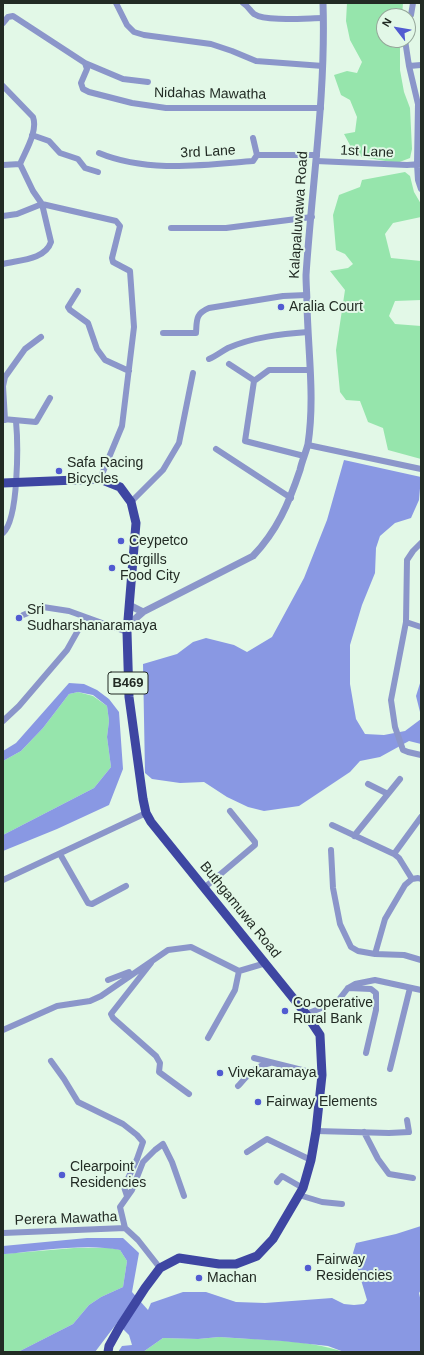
<!DOCTYPE html>
<html>
<head>
<meta charset="utf-8">
<style>
	body { margin:0 }
	#map { position:relative; width:424px; height:1355px; overflow:hidden; background:#e2f8e7; font-family:Helvetica,sans-serif }
	canvas { display:block }
	.frame { position:absolute; inset:0; border:4px solid #222b24; pointer-events:none }
	.north { position:absolute; left:376px; top:8px; width:40px; height:40px; box-sizing:border-box; background:#e2f8e7; border:1px solid #95a699; border-radius:50%; rotate:301deg; font-size:11px; font-weight:700; line-height:16px; text-align:center; color:#222b24 }
	.north::after { content:''; display:block; margin:auto; width:14px; height:18px; background:#515bd1; clip-path:polygon(50% 0,100% 100%,50% 72%,0 100%) }
</style>
</head>
<body>
<div id="map">
<canvas width="424" height="1355"></canvas>
<div class="frame"></div>
<div class="north">N</div>
</div>
<script>
const ctx = document.querySelector('canvas').getContext('2d');
ctx.lineJoin = 'round';
function fillPath(path, color) { ctx.fillStyle = color; ctx.fill(path, 'evenodd'); }
function strokePath(path, color, width, dash) { ctx.strokeStyle = color; ctx.lineWidth = width; ctx.lineCap = dash ? 'butt' : 'round'; ctx.setLineDash(dash || []); ctx.stroke(path); }
function drawText(font, color, halo, rows, align = 'center') {
  ctx.font = font + ' Helvetica,sans-serif'; ctx.lineWidth = 4; ctx.setLineDash([]); ctx.textBaseline = 'middle'; ctx.strokeStyle = halo; ctx.fillStyle = color; for (const [text, x, y, turn = 0] of rows) {
    ctx.save(); ctx.translate(x, y); ctx.rotate((+turn || 0) * Math.PI / 180); ctx.textAlign = isNaN(turn) ? turn : align; if (halo) ctx.strokeText(text, 0, 0); ctx.fillText(text, 0, 0); ctx.restore();
  }
}
fillPath(new Path2D(`
	M 347,3 L 403,3 L 402,16 L 384,16 L 384,40 L 400,40 L 400,70 L 404,92 L 410,108 L 412,149 L 410,158 L 397,163 L 362,157 L 351,147 L 344,134 L 355,132 L 357,117 L 350,100 L 341,95 L 334,75 L 347,71 L 357,73 L 362,62 L 350,40 L 346,21 Z
	M 405,172 L 410,176 L 414,192 L 421,204 L 421,217 L 393,223 L 385,234 L 391,258 L 421,261 L 421,300 L 395,301 L 389,316 L 395,324 L 421,326 L 421,459 L 388,450 L 383,428 L 368,422 L 360,401 L 346,400 L 340,392 L 336,350 L 345,290 L 330,271 L 348,268 L 353,264 L 345,254 L 336,250 L 333,215 L 339,195 L 360,187 L 362,180 Z
	M 78,692 L 93,696 L 107,706 L 109,721 L 107,737 L 111,767 L 94,788 L 3,835 L 3,761 L 21,751 L 43,728 L 69,694 Z
	M 74,1248 L 111,1248 L 120,1250 L 127,1261 L 123,1287 L 101,1297 L 89,1305 L 73,1324 L 18,1352 L 3,1352 L 3,1254 Z
	M 219,1337 C 260,1340 305,1339 344,1352 L 143,1352 L 163,1338 L 198,1339 Z`), '#96e5ac');
fillPath(new Path2D(`
	M 344,460 L 421,477 L 419,500 L 411,518 L 395,523 L 380,536 L 376,548 L 375,573 L 362,605 L 350,645 L 350,684 L 356,719 L 365,734 L 384,735 L 405,731 L 421,719 L 421,744 L 409,741 L 380,757 L 360,761 L 350,772 L 299,806 L 264,811 L 248,807 L 227,797 L 204,782 L 180,783 L 152,779 L 145,773 L 143,664 L 177,654 L 193,642 L 206,638 L 234,645 L 247,652 L 272,637 L 304,578 L 327,520 Z
	M 421,680 L 421,716 L 416,696 Z
	M 69,683 L 84,684 L 97,690 L 109,699 L 119,712 L 123,769 L 109,805 L 57,829 L 3,851 L 3,835 L 94,788 L 111,767 L 107,737 L 109,721 L 107,706 L 93,695 L 78,692 L 69,694 L 43,728 L 21,751 L 3,761 L 3,751 L 16,743 Z
	M 421,1226 L 421,1290 L 419,1293 L 421,1302 L 421,1352 L 344,1352 L 328,1346 L 282,1341 L 219,1337 L 198,1339 L 163,1338 L 143,1352 L 118,1352 L 122,1346 L 132,1345 L 129,1335 L 117,1323 L 95,1352 L 18,1352 L 73,1324 L 89,1305 L 101,1297 L 123,1287 L 127,1261 L 120,1250 C 87,1243 39,1251 5,1254 L 3,1254 L 3,1246 L 87,1238 L 123,1238 L 139,1253 L 132,1292 L 148,1310 L 151,1303 L 183,1292 L 206,1292 L 236,1302 L 265,1303 L 332,1298 L 344,1304 L 354,1305 L 364,1304 L 367,1300 L 353,1253 L 356,1243 L 396,1234 Z`), '#8998e3');
strokePath(new Path2D(`
	M 116,3 L 127,25 L 134,32 L 144,35 L 211,44 L 232,51 L 256,61 L 323,66
	M 243,3 C 248,6 250,11 254,14 C 266,22 308,18 323,18
	M 408,18 L 411,15 L 413,3
	M 3,23 L 8,17 L 13,16 L 85,63 L 87,69 L 81,83 L 83,89 L 89,92 L 132,103 L 166,108 L 321,108
	M 405,40 L 409,66 L 418,104 L 417,164 L 418,180 L 421,189
	M 85,63 L 123,79 L 148,82
	M 409,66 L 421,65
	M 3,86 L 33,117 C 38,131 26,150 20,164 L 33,191 L 42,204 L 116,221 L 120,226 L 112,258 L 113,262 L 130,271 L 134,327 L 122,426 L 100,479
	M 32,135 L 49,141 L 60,153 L 78,159 L 85,168 L 98,172
	M 253,138 L 257,155
	M 99,153 C 147,173 203,165 253,161 L 257,155 L 317,155
	M 316,161 L 407,165 L 421,164
	M 3,165 L 20,164
	M 3,216 L 17,214 L 42,204
	M 171,228 L 226,228 L 312,217
	M 3,264 C 19,260 45,260 51,242 L 42,204
	M 78,291 L 68,307 L 70,310 L 88,323 L 97,349 L 105,360 L 129,371
	M 163,333 L 196,333 C 197,320 195,314 209,308 L 283,296 L 307,295
	M 209,359 C 216,356 222,351 228,348 C 253,337 282,334 308,332
	M 229,364 L 252,379 L 254,381
	M 3,419 L 36,422 L 50,398
	M 5,420 L 3,386 L 5,377 L 25,349 L 41,337
	M 308,445 L 421,469
	M 216,449 L 291,498
	M 304,456 L 245,441 L 254,381 L 269,370 L 310,370
	M 131,502 L 163,470 L 179,443 L 193,373
	M 3,533 C 19,519 18,442 16,421
	M 421,543 L 413,551 L 407,560 L 406,622 L 391,700 L 395,727 L 403,750 L 408,752 L 421,755
	M 23,615 L 43,607 L 69,611 L 127,632
	M 406,622 L 421,627
	M 3,721 L 19,706 L 67,650 L 85,618
	M 368,784 L 388,794
	M 332,825 L 394,854 L 399,858 L 412,879
	M 354,836 L 400,779
	M 331,850 L 333,888 L 340,924 L 351,947 L 358,951 L 375,954 L 404,955 L 421,960
	M 60,854 L 88,903 L 92,904 L 126,886
	M 394,854 L 421,817
	M 3,880 L 146,813
	M 204,888 L 255,845 L 255,842 L 230,811
	M 375,954 L 385,919 L 405,885 L 412,879 L 418,878 L 421,879
	M 151,963 L 111,1014 L 113,1018 L 156,1056 L 160,1063 L 159,1072 L 189,1094
	M 108,980 L 129,972
	M 348,988 L 371,989 L 376,993 L 376,1010 L 366,1053
	M 306,1014 L 337,1002 L 348,988 L 355,984 L 375,980 L 421,990
	M 3,1030 L 57,1006 L 90,1001 L 101,996 L 168,950 L 191,947 L 239,971 L 266,963
	M 208,1038 L 235,990 L 239,971
	M 254,1058 L 322,1075
	M 51,1061 L 64,1079 L 78,1102 L 123,1124 L 137,1135 L 143,1142 L 137,1159 L 124,1187 L 127,1196
	M 390,1069 L 410,988
	M 238,1086 C 249,1074 254,1067 270,1063
	M 316,1131 L 389,1133 L 409,1132 L 407,1120
	M 364,1132 L 378,1159 L 389,1174 L 413,1178
	M 247,1152 L 267,1139 L 311,1160
	M 277,1182 L 282,1176 L 303,1188
	M 299,1195 L 322,1202 L 342,1204
	M 125,1228 L 120,1207 L 132,1190 L 143,1162 L 155,1150 L 163,1144 L 172,1162 L 184,1196
	M 3,1233 L 125,1228 L 138,1240 L 160,1268`), '#8b96ca', 6);
strokePath(new Path2D(`
	M 129,605 L 143,612
	M 128,625 L 143,612 L 253,556 C 277,531 289,503 300,470 C 302,461 306,452 308,444 C 315,398 308,351 307,305 C 307,295 306,285 306,275 C 312,184 326,94 323,3`), '#8b96ca', 7);
strokePath(new Path2D(`
	M 3,483 L 100,479 L 120,487 L 131,502 L 136,523 L 127,632 L 129,697 L 143,799 L 146,813 L 151,822 L 306,1014 L 320,1035 L 322,1075 L 316,1131 L 311,1160 L 303,1188 L 273,1239 L 257,1256 L 236,1264 L 219,1264 L 179,1258 L 160,1268 L 145,1288 L 119,1328 L 109,1346 L 108,1352`), '#3e46a2', 9);
for (const [x, y, r, color] of [
	[281,307,4,"#515bd1"],
	[59,471,4,"#515bd1"],
	[121,541,4,"#515bd1"],
	[112,568,4,"#515bd1"],
	[19,618,4,"#515bd1"],
	[285,1011,4,"#515bd1"],
	[220,1073,4,"#515bd1"],
	[258,1102,4,"#515bd1"],
	[62,1175,4,"#515bd1"],
	[308,1268,4,"#515bd1"],
	[199,1278,4,"#515bd1"]
]) { const dot = new Path2D(); dot.arc(x, y, r, 0, 2 * Math.PI); ctx.fillStyle = color; ctx.fill(dot); strokePath(dot, '#e2f8e7', 1.5); }
for (const [x, y, w] of [
	[128,683,40]
]) { const box = new Path2D(); box.roundRect(x - w / 2, y - 11, w, 22, 3); ctx.fillStyle = '#e2f8e7'; ctx.fill(box); strokePath(box, '#222b24', 1); }
drawText('bold 13px', '#222b24', null, [
	["B469",128,683]
]);
drawText('14px', '#222b24', '#e2f8e7', [
	["Nidahas Mawatha",210,94,1],
	["3rd Lane",208,152,-3],
	["1st Lane",367,152,3],
	["Kalapaluwawa Road",299,215,-86],
	["Buthgamuwa Road",240,910,51],
	["Perera Mawatha",66,1219,-2]
]);
drawText('14px', '#222b24', '#e2f8e7', [
	["Aralia Court",289,307],
	["Safa Racing",67,463],
	["Bicycles",67,479],
	["Ceypetco",129,541],
	["Cargills",120,560],
	["Food City",120,576],
	["Sri",27,610],
	["Sudharshanaramaya",27,626],
	["Co-operative",293,1003],
	["Rural Bank",293,1019],
	["Vivekaramaya",228,1073],
	["Fairway Elements",266,1102],
	["Clearpoint",70,1167],
	["Residencies",70,1183],
	["Fairway",316,1260],
	["Residencies",316,1276],
	["Machan",207,1278]
], 'left');
</script>
</body>
</html>
